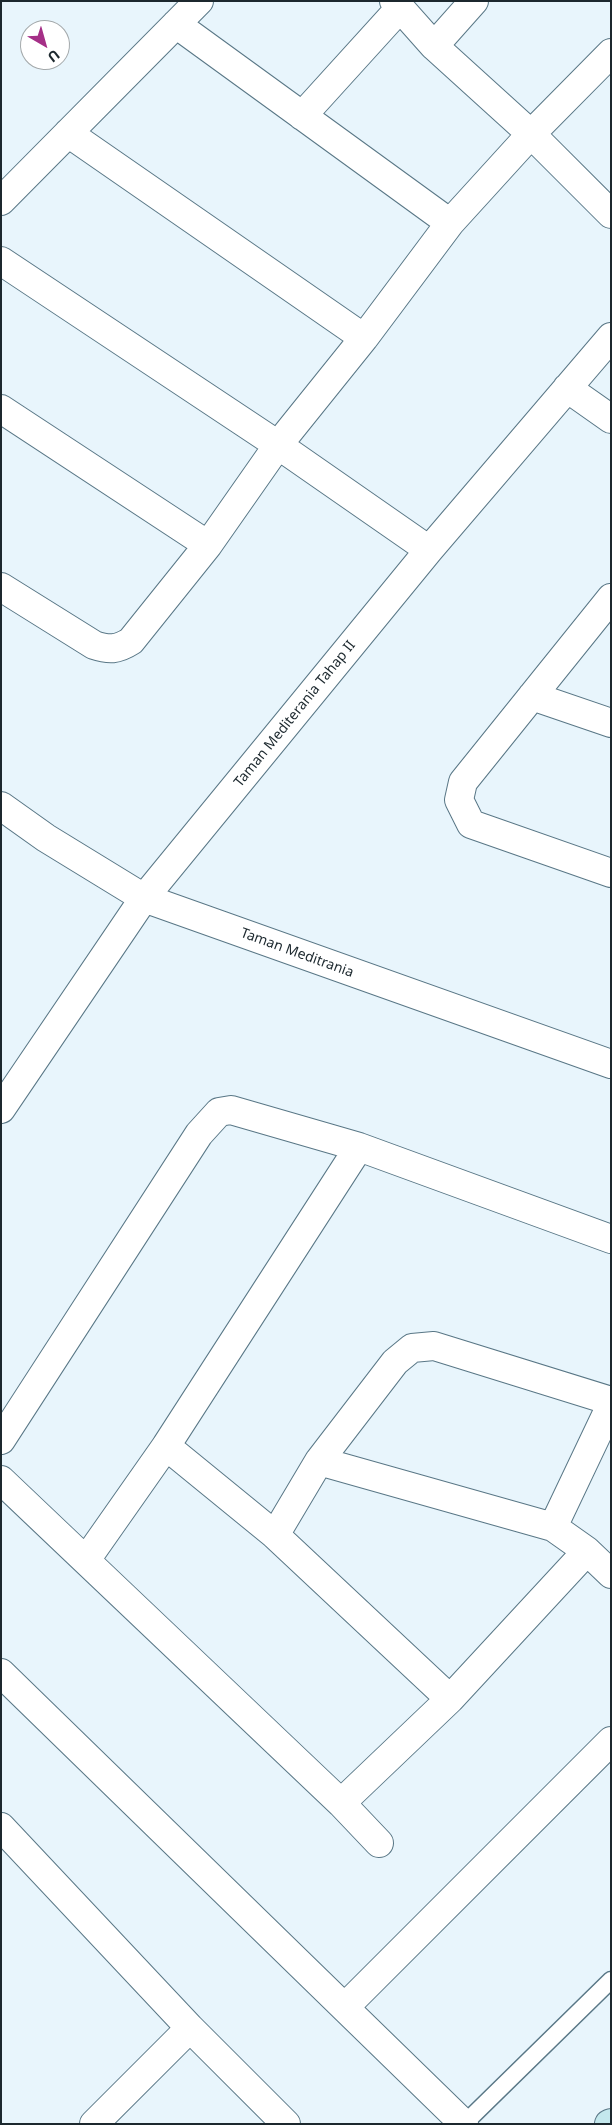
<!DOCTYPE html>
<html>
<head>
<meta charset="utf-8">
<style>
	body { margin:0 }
	#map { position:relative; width:612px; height:2125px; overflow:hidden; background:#e8f5fc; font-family:"Noto Sans",sans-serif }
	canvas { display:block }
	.frame { position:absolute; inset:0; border:2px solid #1c282e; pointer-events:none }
	.north { position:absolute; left:20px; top:20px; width:50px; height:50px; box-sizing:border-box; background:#fff; border:1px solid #a4a9ab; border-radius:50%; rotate:142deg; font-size:14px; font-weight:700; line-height:20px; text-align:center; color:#1c282e }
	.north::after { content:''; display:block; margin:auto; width:18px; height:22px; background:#a52f87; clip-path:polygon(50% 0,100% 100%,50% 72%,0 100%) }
</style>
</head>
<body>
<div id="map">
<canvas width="612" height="2125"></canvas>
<div class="frame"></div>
<div class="north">U</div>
</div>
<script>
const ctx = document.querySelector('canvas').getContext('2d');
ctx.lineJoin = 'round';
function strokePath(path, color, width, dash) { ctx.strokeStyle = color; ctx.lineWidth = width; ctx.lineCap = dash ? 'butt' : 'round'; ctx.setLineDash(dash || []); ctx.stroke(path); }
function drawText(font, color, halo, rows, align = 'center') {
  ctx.font = font + ' "Noto Sans",sans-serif'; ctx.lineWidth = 4; ctx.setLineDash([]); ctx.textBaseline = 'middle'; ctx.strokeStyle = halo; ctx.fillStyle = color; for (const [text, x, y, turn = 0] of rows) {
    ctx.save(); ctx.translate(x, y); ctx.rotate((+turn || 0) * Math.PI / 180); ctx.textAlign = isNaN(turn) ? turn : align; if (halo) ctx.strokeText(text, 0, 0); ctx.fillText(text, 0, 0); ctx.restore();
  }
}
const service = new Path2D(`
	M 464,2124 L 611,1980`);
const minor = new Path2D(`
	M 394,1 L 434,46 L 531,134 L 611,214
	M 176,24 L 450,223
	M 434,46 L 474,1
	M 302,116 L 400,8
	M 68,133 L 364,338
	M 1,201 L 199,1
	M 1,261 L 278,445 L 429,550
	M 567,388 L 611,419
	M 1,409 L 208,545
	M 1,587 L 94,645 C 109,650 117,650 131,641 L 208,545 L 278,445 L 364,338 L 450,223 L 531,134 L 611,53
	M 611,598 L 463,782 L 459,800 L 471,824 L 611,873
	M 532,696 L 611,723
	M 1,806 L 46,838 L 144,898 L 611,1064
	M 1,1109 L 144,898 L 429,550 L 611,337
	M 1,1440 L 199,1134 L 219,1112 L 231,1110 L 359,1147 L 611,1239
	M 166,1446 L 275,1535 L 450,1699
	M 319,1461 L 553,1527 L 587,1551 L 611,1574
	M 1,1480 L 341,1803 L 450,1699 L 587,1551
	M 553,1527 L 611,1405
	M 275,1535 L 319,1461 L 395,1362 L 412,1348 L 434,1346 L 611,1401
	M 86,1560 L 166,1446 L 359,1147
	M 1,1673 L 464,2124
	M 341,1803 L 379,1843
	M 1,1827 L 190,2028 L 286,2124
	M 345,2007 L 611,1741
	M 94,2124 L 190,2028`);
const secondary = new Path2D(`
	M 609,2124 L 611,2123`);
strokePath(service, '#597786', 19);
strokePath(minor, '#597786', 30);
strokePath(secondary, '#597786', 30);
strokePath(service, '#fff', 16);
strokePath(minor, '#fff', 28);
strokePath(secondary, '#c4e8ed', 28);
drawText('14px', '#1c282e', '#fff', [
	["Taman Mediterania Tahap II",295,714,-51],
	["Taman Meditrania",297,953,20]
]);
</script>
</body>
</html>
